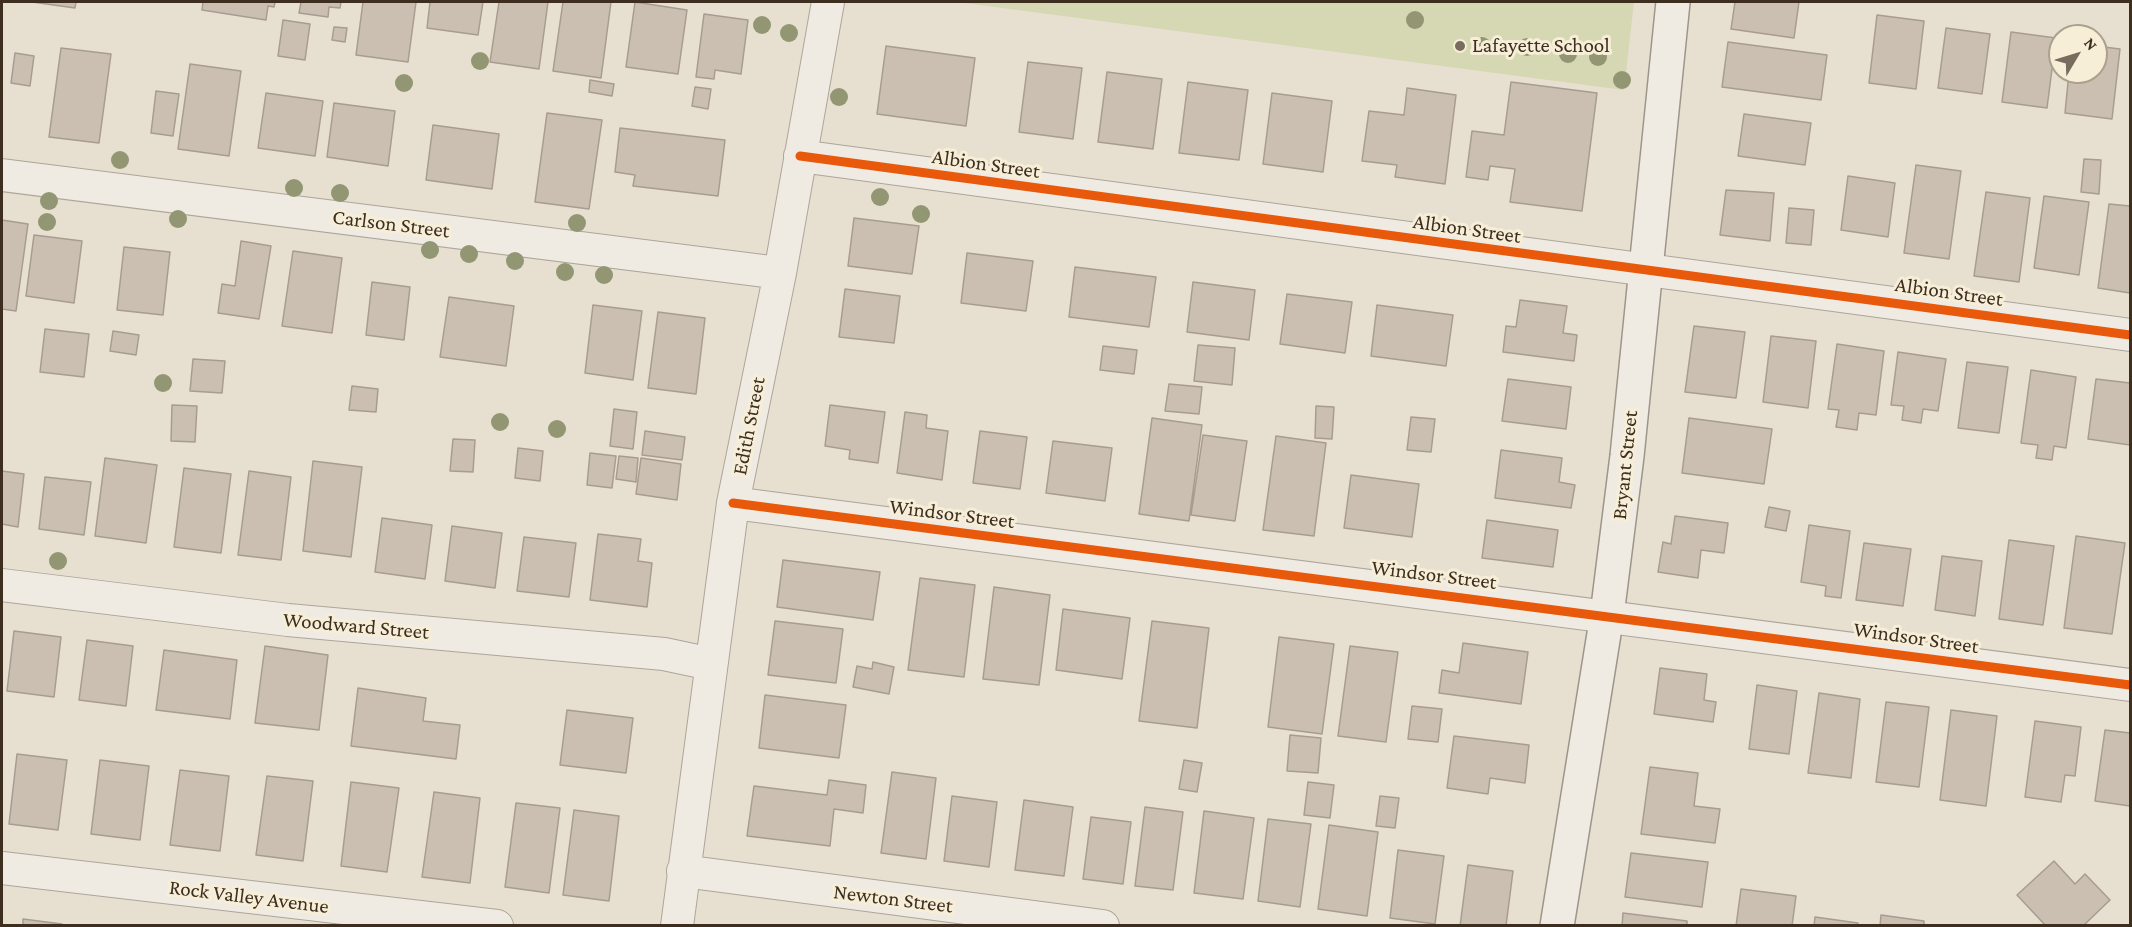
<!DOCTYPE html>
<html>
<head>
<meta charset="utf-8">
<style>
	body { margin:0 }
	#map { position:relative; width:2132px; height:927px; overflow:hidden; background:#e7e0d1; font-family:"Crimson Pro",serif }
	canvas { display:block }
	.frame { position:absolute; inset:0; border:3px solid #3d2e20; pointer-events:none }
	.north { position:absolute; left:2048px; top:24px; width:60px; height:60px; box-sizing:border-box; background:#f7eed8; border:2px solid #ada18e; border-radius:50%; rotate:52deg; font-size:16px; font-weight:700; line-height:24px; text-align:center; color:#3d2e20 }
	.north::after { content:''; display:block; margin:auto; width:21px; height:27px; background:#786c5e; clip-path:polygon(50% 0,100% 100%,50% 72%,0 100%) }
</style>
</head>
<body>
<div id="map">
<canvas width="2132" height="927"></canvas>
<div class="frame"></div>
<div class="north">N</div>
</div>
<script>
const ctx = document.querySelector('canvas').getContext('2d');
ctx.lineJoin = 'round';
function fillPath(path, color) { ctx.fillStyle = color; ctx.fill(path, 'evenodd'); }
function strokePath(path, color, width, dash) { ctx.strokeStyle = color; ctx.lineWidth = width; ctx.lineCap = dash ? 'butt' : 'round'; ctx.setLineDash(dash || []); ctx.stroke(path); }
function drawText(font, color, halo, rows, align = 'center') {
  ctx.font = font + ' "Crimson Pro",serif'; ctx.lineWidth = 6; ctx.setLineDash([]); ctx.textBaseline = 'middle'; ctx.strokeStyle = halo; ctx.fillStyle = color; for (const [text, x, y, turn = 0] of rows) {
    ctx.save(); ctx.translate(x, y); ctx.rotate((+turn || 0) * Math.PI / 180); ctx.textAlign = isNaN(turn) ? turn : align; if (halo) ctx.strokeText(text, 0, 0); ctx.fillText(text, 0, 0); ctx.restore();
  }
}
fillPath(new Path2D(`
	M 957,2 L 1634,2 L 1624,90 Z`), '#d6d7b3');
const building = new Path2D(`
	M 32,2 L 76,2 L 75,8 Z
	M 203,2 L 275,2 L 274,7 L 268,6 L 266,20 L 202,10 Z
	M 301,2 L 341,2 L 340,8 L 329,7 L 328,17 L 299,13 Z
	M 363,2 L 416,2 L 408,62 L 356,55 Z
	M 430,2 L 483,2 L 478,35 L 427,28 Z
	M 499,2 L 548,2 L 539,69 L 490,62 Z
	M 563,2 L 611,2 L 601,78 L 553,71 Z
	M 635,2 L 687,10 L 678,74 L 626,67 Z
	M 1735,2 L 1799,2 L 1794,38 L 1731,29 Z
	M 704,14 L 748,20 L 741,74 L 715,70 L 714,79 L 696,77 Z
	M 1877,15 L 1924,21 L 1916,89 L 1869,83 Z
	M 283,20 L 310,24 L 305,60 L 278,56 Z
	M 334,27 L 347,28 L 345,42 L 332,40 Z
	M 1946,28 L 1990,34 L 1982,94 L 1938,88 Z
	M 2011,32 L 2056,38 L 2047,108 L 2002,102 Z
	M 1728,42 L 1827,55 L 1821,100 L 1722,87 Z
	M 886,46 L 975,58 L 966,126 L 877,114 Z
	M 2096,46 L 2120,49 L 2112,119 L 2065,113 L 2069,72 L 2096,72 Z
	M 61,48 L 111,54 L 99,143 L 49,137 Z
	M 15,53 L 34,56 L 30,86 L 11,83 Z
	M 1028,62 L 1082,68 L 1073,139 L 1019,132 Z
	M 190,64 L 241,71 L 229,156 L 178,149 Z
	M 1107,72 L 1162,79 L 1153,149 L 1098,142 Z
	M 590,80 L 614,84 L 612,96 L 589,92 Z
	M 1188,82 L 1248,90 L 1239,160 L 1179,153 Z
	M 1511,82 L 1597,93 L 1582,211 L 1510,202 L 1515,169 L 1490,166 L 1488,180 L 1466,177 L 1472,131 L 1504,135 Z
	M 695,87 L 711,89 L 708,109 L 692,106 Z
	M 1407,88 L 1456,95 L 1445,184 L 1395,177 L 1397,165 L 1362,161 L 1369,111 L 1404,115 Z
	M 156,91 L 179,94 L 173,136 L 151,133 Z
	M 266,93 L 323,101 L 315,156 L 258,148 Z
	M 1272,93 L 1332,101 L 1323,172 L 1263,164 Z
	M 334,103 L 395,111 L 388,166 L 327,157 Z
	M 547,113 L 602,120 L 589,209 L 535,202 Z
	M 1744,114 L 1811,123 L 1805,165 L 1738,156 Z
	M 433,125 L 499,134 L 492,189 L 426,180 Z
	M 620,128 L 725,140 L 718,196 L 633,186 L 635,175 L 615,172 Z
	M 2084,159 L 2101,160 L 2099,194 L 2081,192 Z
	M 1916,165 L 1961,171 L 1949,259 L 1904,253 Z
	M 1848,176 L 1895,183 L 1888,237 L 1841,230 Z
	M 1726,190 L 1774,193 L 1770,241 L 1720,235 Z
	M 1986,192 L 2030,198 L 2019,282 L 1974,276 Z
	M 2044,196 L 2089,202 L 2079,275 L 2034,268 Z
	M 2109,204 L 2130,206 L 2130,293 L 2098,288 Z
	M 1789,208 L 1814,210 L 1811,245 L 1786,243 Z
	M 854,218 L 919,226 L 912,274 L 848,266 Z
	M 2,220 L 28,224 L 16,311 L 2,309 Z
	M 34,235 L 82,241 L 74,303 L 26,296 Z
	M 241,241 L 271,246 L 259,319 L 218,313 L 222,284 L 235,286 Z
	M 124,247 L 170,252 L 163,315 L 117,310 Z
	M 293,251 L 342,258 L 332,333 L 282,326 Z
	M 967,253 L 1033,261 L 1026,311 L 961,303 Z
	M 1075,267 L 1156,277 L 1149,327 L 1069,317 Z
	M 372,282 L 410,287 L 404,340 L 366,335 Z
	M 1193,282 L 1255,290 L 1249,340 L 1187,332 Z
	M 845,289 L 900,296 L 894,343 L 839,337 Z
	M 1287,294 L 1352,302 L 1345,353 L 1280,344 Z
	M 449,297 L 514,306 L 506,366 L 440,357 Z
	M 1520,300 L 1567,306 L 1563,333 L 1577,335 L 1574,361 L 1503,352 L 1506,326 L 1516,327 Z
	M 593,305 L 642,311 L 633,380 L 585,373 Z
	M 1377,305 L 1453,315 L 1446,366 L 1371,356 Z
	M 658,312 L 705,318 L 696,394 L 648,388 Z
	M 1694,326 L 1745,332 L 1736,398 L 1685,392 Z
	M 45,329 L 89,334 L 84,377 L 40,372 Z
	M 113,331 L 139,335 L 136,355 L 110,351 Z
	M 1771,336 L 1816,341 L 1808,408 L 1763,402 Z
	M 1837,344 L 1884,351 L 1876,415 L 1859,413 L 1857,430 L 1836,427 L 1839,410 L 1828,409 Z
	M 1198,345 L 1235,348 L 1232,385 L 1194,381 Z
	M 1103,346 L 1137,350 L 1134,374 L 1100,370 Z
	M 1898,352 L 1946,359 L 1938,411 L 1923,409 L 1921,423 L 1902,420 L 1904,406 L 1891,405 Z
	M 193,359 L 225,361 L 222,393 L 190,391 Z
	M 1967,362 L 2008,367 L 1999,433 L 1958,428 Z
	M 2031,370 L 2076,377 L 2066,448 L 2054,446 L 2052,460 L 2036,458 L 2038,445 L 2021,443 Z
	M 1508,379 L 1571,387 L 1566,429 L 1502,421 Z
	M 2096,379 L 2130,383 L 2130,445 L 2088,439 Z
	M 1169,384 L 1202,387 L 1199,414 L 1165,411 Z
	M 352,386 L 378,389 L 376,412 L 349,410 Z
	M 172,405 L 197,406 L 195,442 L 171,441 Z
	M 830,405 L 885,412 L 878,463 L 849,459 L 850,450 L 825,446 Z
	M 1316,406 L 1334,407 L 1332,439 L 1315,438 Z
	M 614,409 L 637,412 L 633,449 L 610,446 Z
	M 905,412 L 927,415 L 926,428 L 948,431 L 942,480 L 897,473 Z
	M 1411,417 L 1435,419 L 1431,452 L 1407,450 Z
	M 1152,418 L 1202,425 L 1189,521 L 1139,514 Z
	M 1689,418 L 1772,429 L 1764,484 L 1682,473 Z
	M 645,431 L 685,437 L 682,460 L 642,455 Z
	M 980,431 L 1027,437 L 1020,489 L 973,483 Z
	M 1203,435 L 1247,441 L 1235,521 L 1191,515 Z
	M 1276,436 L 1326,443 L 1314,536 L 1263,530 Z
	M 453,439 L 475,440 L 473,472 L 450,471 Z
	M 1053,441 L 1112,448 L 1105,501 L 1046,493 Z
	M 518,448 L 543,451 L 540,481 L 515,478 Z
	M 1501,450 L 1562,458 L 1559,482 L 1575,485 L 1571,508 L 1495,498 Z
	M 590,453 L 616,456 L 612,488 L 587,485 Z
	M 619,456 L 638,458 L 636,482 L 616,479 Z
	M 105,458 L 157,465 L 146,543 L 95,536 Z
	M 641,458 L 681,464 L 677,500 L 636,494 Z
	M 313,461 L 362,467 L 351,557 L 303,551 Z
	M 184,468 L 231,474 L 221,553 L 174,547 Z
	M 2,471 L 24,474 L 18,527 L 2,524 Z
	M 249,471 L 291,477 L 281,560 L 238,555 Z
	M 1351,475 L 1419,484 L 1412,537 L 1344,528 Z
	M 45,477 L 91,482 L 84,535 L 39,529 Z
	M 1769,507 L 1790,511 L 1786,531 L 1765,527 Z
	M 1675,516 L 1728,523 L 1724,553 L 1701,550 L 1698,578 L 1658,572 L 1663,542 L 1671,544 Z
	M 382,518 L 432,525 L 425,579 L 375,572 Z
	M 1487,520 L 1558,530 L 1553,567 L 1482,558 Z
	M 1809,525 L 1850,531 L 1841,598 L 1825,596 L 1826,586 L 1801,582 Z
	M 452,526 L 502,533 L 495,588 L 445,581 Z
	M 598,534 L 641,539 L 638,561 L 652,563 L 647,607 L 590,600 Z
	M 2076,536 L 2125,543 L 2112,634 L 2064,628 Z
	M 524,537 L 576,543 L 569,597 L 517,591 Z
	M 2009,540 L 2054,546 L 2043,625 L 1999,619 Z
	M 1864,543 L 1911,549 L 1903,606 L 1856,600 Z
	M 1942,556 L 1982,561 L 1975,616 L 1935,610 Z
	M 783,560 L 880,572 L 873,620 L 777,607 Z
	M 920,578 L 975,585 L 964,677 L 908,670 Z
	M 994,587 L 1050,595 L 1039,685 L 983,679 Z
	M 1063,609 L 1130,618 L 1122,679 L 1056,670 Z
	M 775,621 L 843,629 L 836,683 L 768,675 Z
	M 1152,621 L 1209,628 L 1197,728 L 1139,721 Z
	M 14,631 L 61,637 L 54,697 L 7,691 Z
	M 1279,637 L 1334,644 L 1322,734 L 1268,727 Z
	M 87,640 L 133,646 L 126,706 L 79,700 Z
	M 1463,643 L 1528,652 L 1521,704 L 1439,693 L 1442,670 L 1459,673 Z
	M 265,646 L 328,655 L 319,730 L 255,723 Z
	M 1350,646 L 1398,652 L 1386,742 L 1338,736 Z
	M 164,650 L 237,660 L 230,719 L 156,710 Z
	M 873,662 L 894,667 L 889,694 L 853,687 L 857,666 L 872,669 Z
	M 1660,668 L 1707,674 L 1704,700 L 1716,702 L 1713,722 L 1654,714 Z
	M 1757,685 L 1797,691 L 1789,754 L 1749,749 Z
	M 358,688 L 426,698 L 423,721 L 460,725 L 456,759 L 351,746 Z
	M 1819,693 L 1860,699 L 1851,778 L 1808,773 Z
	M 765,695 L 846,705 L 839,758 L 759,748 Z
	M 1886,702 L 1929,707 L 1919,787 L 1876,782 Z
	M 1412,706 L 1442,709 L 1438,742 L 1408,739 Z
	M 567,710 L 633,718 L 626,773 L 560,765 Z
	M 1951,710 L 1997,716 L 1986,806 L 1940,800 Z
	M 2035,721 L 2081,727 L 2075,776 L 2065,775 L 2061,802 L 2025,797 Z
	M 2105,730 L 2130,733 L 2130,806 L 2095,801 Z
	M 1290,735 L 1321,738 L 1318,773 L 1287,771 Z
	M 1454,736 L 1529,745 L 1525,783 L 1490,778 L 1488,794 L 1447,788 Z
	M 17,754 L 67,760 L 58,830 L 9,824 Z
	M 100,760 L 149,766 L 140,840 L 91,834 Z
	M 1184,760 L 1202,763 L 1197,792 L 1179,789 Z
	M 1650,767 L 1698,773 L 1694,806 L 1720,809 L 1715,843 L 1641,834 Z
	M 180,770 L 229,776 L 220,851 L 170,845 Z
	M 892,772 L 936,778 L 926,859 L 881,853 Z
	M 267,776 L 313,781 L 303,861 L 256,855 Z
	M 829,780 L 866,785 L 863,813 L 834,809 L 830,846 L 747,836 L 754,786 L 827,795 Z
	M 351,782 L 399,788 L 387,872 L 341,866 Z
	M 1308,782 L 1334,785 L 1330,818 L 1304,815 Z
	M 434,792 L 480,798 L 470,883 L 422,877 Z
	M 952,796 L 997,802 L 989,867 L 944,861 Z
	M 1380,796 L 1399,798 L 1395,828 L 1376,826 Z
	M 1024,800 L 1073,807 L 1064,876 L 1015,870 Z
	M 516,803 L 560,808 L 549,893 L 505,887 Z
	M 1145,807 L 1183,812 L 1173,890 L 1135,886 Z
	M 574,810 L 619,816 L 609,901 L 563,895 Z
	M 1204,811 L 1254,818 L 1243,899 L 1194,893 Z
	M 1091,817 L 1131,822 L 1123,884 L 1083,879 Z
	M 1268,819 L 1311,824 L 1300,907 L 1258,901 Z
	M 1329,825 L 1378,832 L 1367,916 L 1318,909 Z
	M 1398,850 L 1444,856 L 1435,924 L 1390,918 Z
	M 1631,853 L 1708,862 L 1702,907 L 1625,897 Z
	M 2054,861 L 2075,884 L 2085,874 L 2110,900 L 2083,926 L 2046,926 L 2017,895 Z
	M 1468,865 L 1513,871 L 1506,926 L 1460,926 Z
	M 1741,889 L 1796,896 L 1792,926 L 1736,926 Z
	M 1623,913 L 1687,921 L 1687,926 L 1622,926 Z
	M 1881,915 L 1924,921 L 1924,926 L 1880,926 Z
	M 1815,917 L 1858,923 L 1857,926 L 1814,926 Z
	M 23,919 L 62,924 L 62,926 L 23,926 Z`);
fillPath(building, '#cbbfb2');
strokePath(building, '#a89c90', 1.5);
const minor = new Path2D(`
	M 800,156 L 2130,335
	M 2,175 L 780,273
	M 733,503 L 2130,685
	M 2,585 L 288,620 L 664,654 L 711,664
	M 2,868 L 497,926
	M 683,871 L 1103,926
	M 677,926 L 733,503 L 780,273 L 828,2`);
const secondary = new Path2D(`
	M 1557,926 L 1607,615 L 1627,456 L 1673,2`);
strokePath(minor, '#ada599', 34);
strokePath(secondary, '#9c958a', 36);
strokePath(minor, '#efebe3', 32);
strokePath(secondary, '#efebe3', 33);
strokePath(new Path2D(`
	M 800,156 L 2130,335
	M 733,503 L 2130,685`), '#e8590c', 9);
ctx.fillStyle = '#929673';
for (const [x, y] of [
	[1415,20],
	[762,25],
	[789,33],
	[1482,46],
	[1527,47],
	[1568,54],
	[1598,57],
	[480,61],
	[1622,80],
	[404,83],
	[839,97],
	[120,160],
	[294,188],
	[340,193],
	[880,197],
	[49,201],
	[921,214],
	[178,219],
	[47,222],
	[577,223],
	[430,250],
	[469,254],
	[515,261],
	[565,272],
	[604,275],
	[163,383],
	[500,422],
	[557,429],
	[58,561]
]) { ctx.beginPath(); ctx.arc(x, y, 9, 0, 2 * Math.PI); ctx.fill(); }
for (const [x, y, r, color] of [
	[1460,46,6,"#786c5e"]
]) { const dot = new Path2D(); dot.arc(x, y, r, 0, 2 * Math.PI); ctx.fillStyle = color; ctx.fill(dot); strokePath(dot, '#f7eed8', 2); }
drawText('21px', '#3d2e20', '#f7eed8', [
	["Lafayette School",1472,46]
], 'left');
drawText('21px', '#3d2e20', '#f7eed8', [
	["Albion Street",986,164,8],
	["Carlson Street",391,224,7],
	["Albion Street",1467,229,8],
	["Albion Street",1949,292,8],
	["Edith Street",749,426,-79],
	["Bryant Street",1625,465,-84],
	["Windsor Street",952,514,7],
	["Windsor Street",1434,575,7],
	["Woodward Street",356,626,5],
	["Windsor Street",1916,638,8],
	["Rock Valley Avenue",249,897,7],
	["Newton Street",893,899,7]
]);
</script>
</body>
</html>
